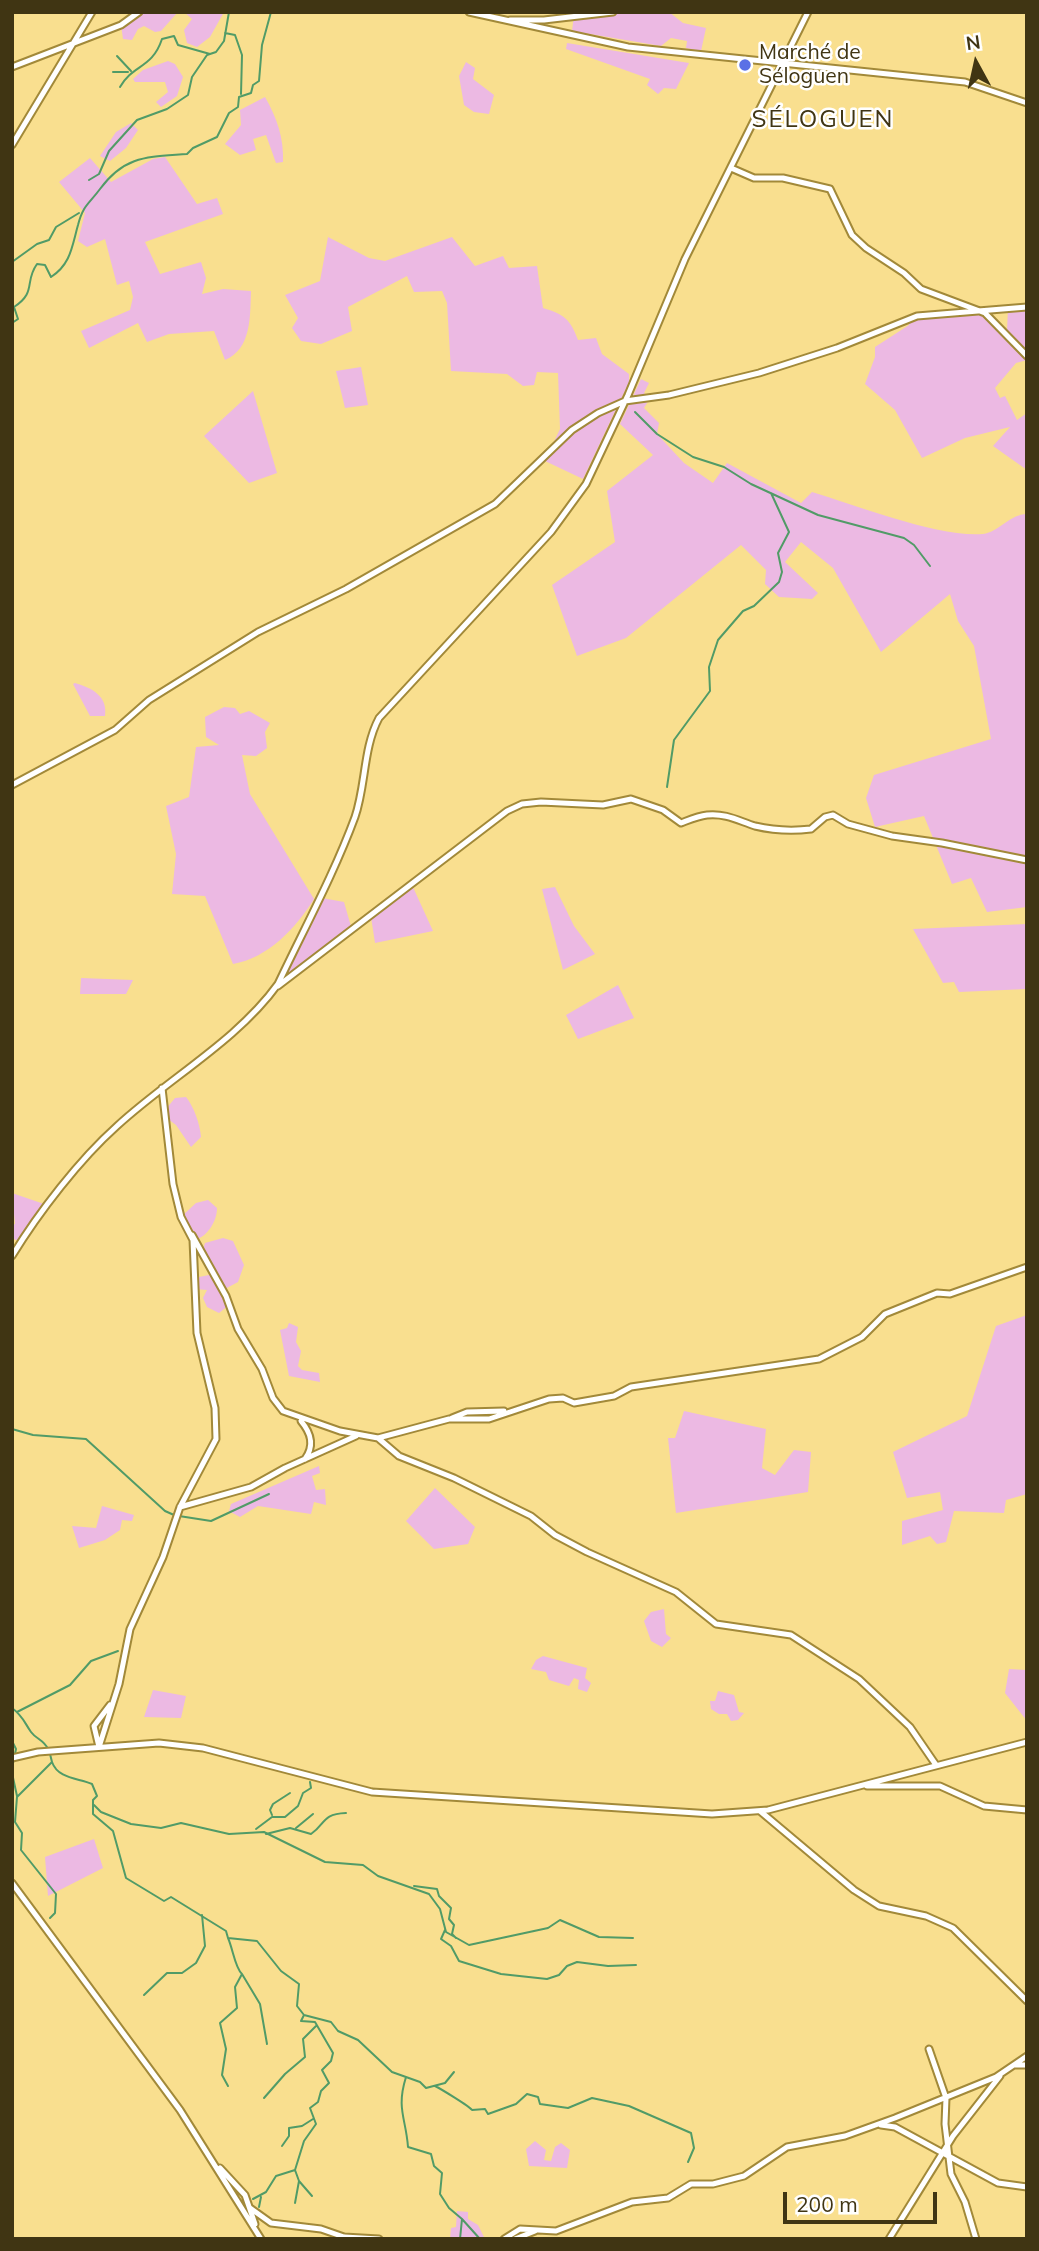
<!DOCTYPE html>
<html>
<head>
<meta charset="utf-8">
<style>
	body { margin:0 }
	#map { position:relative; width:1039px; height:2251px; overflow:hidden; background:#f9df8f; font-family:Mulish,sans-serif }
	canvas { display:block }
	.frame { position:absolute; inset:0; border:14px solid #403513; pointer-events:none }
	.north { position:absolute; left:941px; top:28px; width:70px; height:70px; -webkit-text-stroke:5px #fff; paint-order:stroke; rotate:352deg; font-size:19px; font-weight:700; line-height:28px; text-align:center; color:#403513 }
	.north::after { content:''; display:block; margin:auto; width:24px; height:32px; background:#403513; clip-path:polygon(50% 0,100% 100%,50% 72%,0 100%) }
	.scale { position:absolute; left:783px; top:2192px; width:154px; height:32px; box-sizing:border-box; border:4px solid #403513; border-top:0; padding-left:9px; font-size:21px; line-height:24px; white-space:nowrap; color:#403513; -webkit-text-stroke:5px #fff; paint-order:stroke }
</style>
</head>
<body>
<div id="map">
<canvas width="1039" height="2251"></canvas>
<div class="frame"></div>
<div class="north">N</div>
<div class="scale">200 m</div>
</div>
<script>
const ctx = document.querySelector('canvas').getContext('2d');
ctx.lineJoin = 'round';
function fillPath(path, color) { ctx.fillStyle = color; ctx.fill(path, 'evenodd'); }
function strokePath(path, color, width, dash) { ctx.strokeStyle = color; ctx.lineWidth = width; ctx.lineCap = dash ? 'butt' : 'round'; ctx.setLineDash(dash || []); ctx.stroke(path); }
function drawText(font, color, halo, rows, align = 'center') {
  ctx.font = font + ' Mulish,sans-serif'; ctx.lineWidth = 5; ctx.setLineDash([]); ctx.textBaseline = 'middle'; ctx.strokeStyle = halo; ctx.fillStyle = color; for (const [text, x, y, turn = 0] of rows) {
    ctx.save(); ctx.translate(x, y); ctx.rotate((+turn || 0) * Math.PI / 180); ctx.textAlign = isNaN(turn) ? turn : align; if (halo) ctx.strokeText(text, 0, 0); ctx.fillText(text, 0, 0); ctx.restore();
  }
}
fillPath(new Path2D(`
	M 139,12 L 176,12 L 177,13 L 161,31 L 155,32 L 144,26 L 138,29 L 132,40 L 123,39 L 121,25 Z
	M 184,12 L 224,12 L 210,37 L 197,47 L 187,43 L 184,30 L 192,19 Z
	M 613,12 L 669,12 L 683,23 L 706,28 L 701,51 L 686,48 L 687,41 L 671,38 L 661,46 L 572,31 L 574,15 Z
	M 567,43 L 689,63 L 676,89 L 664,88 L 658,94 L 647,85 L 650,79 L 566,49 Z
	M 168,61 L 175,64 L 183,77 L 177,96 L 161,107 L 156,102 L 168,92 L 165,82 L 135,82 L 133,79 L 143,70 Z
	M 466,62 L 475,68 L 473,79 L 494,95 L 489,114 L 474,112 L 464,105 L 459,76 Z
	M 265,97 C 277,118 284,138 283,162 L 276,163 L 266,135 L 253,139 L 256,150 L 240,155 L 225,144 L 241,125 L 240,110 Z
	M 131,123 L 138,130 L 126,148 L 110,161 L 100,156 L 116,132 Z
	M 165,157 L 197,204 L 217,198 L 223,214 L 145,242 L 160,274 L 201,262 L 206,278 L 202,294 L 223,289 L 251,291 C 250,315 252,349 225,360 L 214,331 L 169,334 L 147,342 L 138,323 L 89,348 L 81,331 L 130,310 L 133,297 L 129,281 L 117,285 L 105,239 L 87,247 L 78,241 L 85,213 L 59,182 L 90,158 L 111,182 L 153,159 Z
	M 328,237 L 369,258 L 385,261 L 452,237 L 475,266 L 503,256 L 509,268 L 537,266 L 543,308 C 564,314 571,320 578,340 L 596,338 L 602,354 L 629,374 L 629,382 L 583,479 L 545,461 L 560,429 L 558,373 L 537,372 L 534,385 L 523,386 L 507,374 L 451,371 L 447,303 L 442,291 L 414,292 L 407,276 L 348,307 L 352,331 L 321,344 L 301,341 L 292,328 L 298,318 L 285,295 L 320,281 Z
	M 1027,307 L 1027,360 L 1016,363 L 995,388 L 1000,398 L 1005,396 L 1017,420 L 1027,413 L 1027,470 L 993,446 L 1010,427 L 965,438 L 922,458 L 895,410 L 865,384 L 875,357 L 875,347 L 909,325 L 909,318 L 980,310 L 1007,331 L 1008,308 Z
	M 361,367 L 368,405 L 345,408 L 336,371 Z
	M 641,379 L 649,383 L 644,393 L 650,398 L 644,408 L 659,423 L 657,434 L 684,463 L 713,483 L 727,463 L 801,503 L 812,492 C 855,505 940,538 983,534 C 999,532 1010,514 1027,514 L 1027,907 L 987,912 L 971,878 L 952,884 L 924,816 L 875,827 L 866,798 L 874,775 L 991,739 L 974,646 L 958,621 L 950,594 L 881,652 L 833,568 L 801,542 L 785,562 L 818,593 L 812,599 L 779,597 L 765,584 L 766,570 L 741,545 L 626,638 L 577,656 L 552,585 L 615,542 L 607,491 L 653,455 L 620,424 Z
	M 253,391 L 277,473 L 249,483 L 204,436 Z
	M 75,683 C 92,688 108,696 105,716 L 90,716 L 73,684 Z
	M 224,707 L 235,708 L 240,714 L 249,711 L 270,723 L 265,732 L 267,748 L 256,756 L 242,755 L 250,794 L 314,899 C 296,928 268,958 233,964 L 205,896 L 172,894 L 176,854 L 166,806 L 189,797 L 196,747 L 219,745 L 206,737 L 205,717 Z
	M 412,885 L 433,931 L 375,943 L 371,917 Z
	M 555,887 L 574,926 L 595,954 L 563,970 L 542,889 Z
	M 322,898 L 344,902 L 352,930 L 292,976 L 286,973 Z
	M 1027,924 L 1027,989 L 959,992 L 954,982 L 943,983 L 913,929 Z
	M 81,978 L 133,980 L 126,994 L 80,994 Z
	M 618,985 L 634,1018 L 578,1039 L 566,1015 Z
	M 186,1097 C 194,1107 200,1124 201,1137 L 191,1147 L 176,1125 L 168,1119 L 166,1109 L 175,1098 Z
	M 12,1193 L 44,1204 L 18,1241 L 12,1238 L 12,1225 L 15,1224 Z
	M 208,1200 L 217,1208 C 217,1221 208,1236 195,1240 L 181,1217 L 196,1203 Z
	M 223,1238 L 233,1241 L 244,1265 L 238,1282 L 223,1290 L 229,1305 L 219,1313 L 207,1307 L 203,1298 L 207,1290 L 195,1289 L 194,1278 L 214,1274 L 202,1253 L 205,1243 Z
	M 1027,1315 L 1027,1494 L 1006,1500 L 1004,1513 L 954,1511 L 946,1542 L 937,1544 L 930,1536 L 902,1545 L 902,1521 L 943,1510 L 940,1492 L 907,1498 L 893,1452 L 967,1416 L 996,1326 Z
	M 289,1323 L 298,1327 L 296,1342 L 301,1351 L 298,1366 L 302,1370 L 319,1373 L 320,1382 L 289,1376 L 280,1330 L 287,1328 Z
	M 684,1411 L 766,1429 L 762,1468 L 775,1475 L 794,1450 L 811,1452 L 808,1492 L 676,1513 L 668,1438 L 675,1438 Z
	M 319,1466 L 320,1473 L 312,1476 L 316,1490 L 325,1489 L 326,1505 L 314,1502 L 311,1514 L 258,1506 L 240,1517 L 229,1511 L 231,1504 Z
	M 435,1488 L 475,1527 L 468,1544 L 434,1549 L 406,1521 Z
	M 102,1506 L 134,1515 L 132,1521 L 122,1520 L 120,1530 L 105,1540 L 79,1548 L 72,1526 L 96,1528 Z
	M 664,1609 L 666,1634 L 671,1638 L 662,1647 L 651,1641 L 644,1621 L 651,1612 Z
	M 543,1656 L 587,1668 L 585,1678 L 591,1683 L 587,1692 L 578,1689 L 579,1680 L 574,1678 L 569,1686 L 549,1680 L 546,1672 L 531,1669 L 536,1660 Z
	M 1009,1669 L 1027,1670 L 1027,1721 L 1005,1693 Z
	M 153,1690 L 186,1696 L 181,1718 L 144,1717 Z
	M 718,1691 L 734,1695 L 739,1712 L 744,1713 L 738,1720 L 731,1721 L 727,1714 L 719,1714 L 711,1709 L 710,1701 L 715,1701 Z
	M 94,1839 L 103,1868 L 48,1896 L 45,1857 Z
	M 535,2141 L 546,2150 L 544,2160 L 551,2161 L 555,2147 L 561,2143 L 570,2150 L 567,2168 L 529,2166 L 526,2149 Z
	M 457,2211 L 468,2212 L 468,2219 L 478,2225 L 485,2239 L 450,2239 L 451,2228 L 456,2227 Z`), '#ecb9e3');
strokePath(new Path2D(`
	M 225,33 L 235,35 L 242,55 L 241,94
	M 117,56 L 131,71
	M 113,72 L 128,72
	M 120,87 C 133,64 152,69 162,39 L 174,36 L 178,45 L 210,54
	M 89,180 L 99,174 L 109,151 L 137,120 L 167,109 L 188,95 L 192,77 L 207,55 L 216,52 L 224,41 L 229,12
	M 12,262 L 37,244 L 49,240 L 56,227 L 79,213
	M 12,323 L 18,319 L 14,307 C 37,292 24,282 37,264 L 45,265 L 51,277 C 71,264 72,246 78,225 C 83,205 89,204 100,189 C 125,155 148,157 187,154 L 193,148 L 217,137 L 229,113 L 238,107 L 239,97 L 251,93 L 253,85 L 259,81 L 262,45 L 271,12
	M 635,412 L 657,434 L 693,457 L 724,467 L 751,484 L 818,515 L 904,538 L 914,545 L 930,566
	M 667,787 L 674,740 L 710,691 L 709,667 L 718,640 L 743,611 L 754,606 L 779,582 L 782,572 L 778,553 L 789,532 L 771,493
	M 12,1429 L 33,1435 L 86,1439 L 165,1511 L 174,1515
	M 179,1516 L 211,1521 L 269,1494
	M 12,1708 C 23,1716 24,1722 31,1732 C 36,1739 44,1740 48,1749
	M 17,1712 L 70,1685 L 91,1661 L 118,1651
	M 12,1741 L 16,1749 L 12,1768
	M 52,1762 C 58,1779 78,1778 92,1784 L 97,1796 L 93,1800 L 93,1814 L 113,1831 L 126,1878 L 164,1901 L 171,1897 L 226,1931 L 228,1938 L 257,1941 L 281,1971 L 299,1984 L 297,2006 L 304,2015 L 301,2021 L 315,2022 L 333,2053 L 331,2061 L 322,2070 L 329,2083 L 321,2091 L 318,2102 L 310,2108 L 316,2124 L 304,2141 L 295,2170 L 276,2176 L 266,2192 L 253,2199
	M 12,1773 L 17,1796
	M 94,1805 L 101,1812 L 131,1824 L 161,1828 L 181,1823 L 229,1834 L 264,1832 L 325,1862 L 363,1865 L 378,1876 L 429,1894 L 440,1909 L 446,1932 L 469,1945 L 548,1928 L 560,1920 L 599,1937 L 633,1938
	M 272,1815 L 270,1810 L 273,1804 L 290,1793
	M 296,1828 L 313,1814
	M 256,1829 L 272,1817 L 285,1817 L 298,1806 L 303,1793 L 311,1788 L 310,1782
	M 266,1834 L 290,1828 L 311,1834 C 326,1824 321,1814 346,1813
	M 414,1886 L 437,1889 L 439,1896 L 451,1908 L 449,1919 L 454,1925 L 452,1934 L 456,1938
	M 50,1918 L 55,1913 L 56,1894 L 21,1850 L 22,1833 L 15,1822 L 17,1797 L 52,1762 L 50,1754
	M 445,1930 L 441,1939 L 451,1946 L 459,1961 L 501,1974 L 547,1979 L 559,1975 L 567,1966 L 577,1962 L 608,1966 L 636,1965
	M 228,1938 C 233,1949 235,1968 242,1974 L 235,1987 L 237,2008 L 220,2023 L 226,2049 L 222,2075 L 228,2086
	M 242,1974 L 260,2004 L 267,2044
	M 144,1995 L 167,1973 L 182,1973 L 196,1963 L 205,1946 L 202,1915
	M 304,2015 L 331,2022 L 338,2031 L 358,2040 L 392,2072 L 420,2082 L 426,2088 L 445,2083 L 454,2072
	M 406,2077 C 396,2109 406,2118 408,2147 L 431,2154 L 434,2166 L 442,2173 L 440,2194 L 449,2208 L 462,2219 L 460,2239
	M 435,2086 C 441,2089 469,2106 472,2110 L 485,2109 L 488,2114 L 516,2104 L 527,2094 L 538,2097 L 540,2104 L 568,2108 L 592,2098 L 629,2106 L 691,2133 L 694,2148 L 688,2162
	M 264,2098 L 285,2074 L 305,2057 L 303,2039 L 316,2026
	M 282,2146 L 289,2136 L 289,2128 L 302,2126 L 313,2119
	M 295,2170 L 299,2181 L 295,2203
	M 299,2181 L 312,2196
	M 259,2207 L 261,2197
	M 462,2219 L 480,2239`), '#519b67', 2);
const minor = new Path2D(`
	M 469,12 L 628,47 L 965,82 L 1027,103
	M 510,20 L 544,20 L 613,12
	M 12,67 L 121,25 L 139,12
	M 12,145 L 92,12
	M 731,168 L 754,178 L 783,178 L 830,189 L 852,235 L 866,248 L 904,273 L 921,289 L 985,313 L 1027,356
	M 12,785 L 115,730 L 149,700 L 258,632 L 346,589 L 495,504 L 572,430 L 598,413 L 625,401 L 669,395 L 759,373 L 837,348 L 917,316 L 1027,307
	M 278,986 L 507,811 L 522,804 L 541,802 L 603,805 L 631,799 L 663,810 L 681,823 C 689,820 698,816 707,815 C 726,813 739,821 755,826 C 772,830 794,831 811,829 L 825,817 L 833,815 L 848,824 L 892,836 L 942,843 L 1027,860
	M 192,1235 L 226,1296 L 238,1329 L 262,1369 L 273,1398 L 283,1411 L 340,1431 L 378,1438 L 399,1456 L 454,1478 L 531,1516 L 555,1535 L 587,1552 L 676,1592 L 716,1624 L 791,1635 L 859,1679 L 910,1727 L 936,1765
	M 12,1256 C 39,1212 79,1160 117,1126 C 169,1078 237,1041 278,984 C 304,929 334,874 355,817 C 366,785 363,748 379,718 L 551,532 L 586,484 L 628,395 L 685,259 L 808,12
	M 452,1418 L 467,1412 L 504,1411
	M 301,1421 C 311,1433 315,1445 305,1459
	M 378,1438 L 449,1419 L 489,1419 L 549,1399 L 563,1398 L 574,1403 L 614,1396 L 631,1387 L 819,1359 L 862,1337 L 885,1314 L 937,1293 L 950,1294 L 1027,1267
	M 180,1507 L 251,1487 L 285,1468 L 356,1436
	M 99,1747 L 119,1684 L 130,1629 L 163,1557 L 180,1507 L 216,1439 L 215,1408 L 197,1333 L 193,1240 L 181,1217 L 173,1184 L 162,1088
	M 99,1747 L 94,1726 L 110,1705
	M 12,1758 L 38,1752 L 159,1743 L 203,1748 L 372,1792 L 712,1814 L 768,1810 L 1027,1742
	M 867,1786 L 940,1786 L 984,1806 L 1027,1810
	M 760,1811 L 854,1890 L 879,1906 L 926,1916 L 953,1928 L 1027,2001
	M 12,1883 L 180,2110 L 261,2239
	M 929,2049 L 946,2098 L 945,2124 L 951,2174 L 965,2202 L 976,2239
	M 1014,2065 L 1027,2065
	M 881,2125 L 895,2127 L 998,2183 L 1027,2187
	M 220,2168 L 245,2195 L 255,2224
	M 250,2208 L 271,2223 L 321,2229 L 344,2237 L 379,2239
	M 504,2239 L 520,2229 L 556,2231 L 632,2202 L 668,2198 L 691,2184 L 713,2184 L 744,2176 L 787,2147 L 845,2136 L 895,2118 L 996,2077 L 1027,2056
	M 515,2239 L 535,2231
	M 889,2239 L 953,2136 L 1000,2076`);
strokePath(minor, '#a28939', 9);
strokePath(minor, '#fff', 5);
for (const [x, y, r, color] of [
	[745,65,7,"#5a70e6"]
]) { const dot = new Path2D(); dot.arc(x, y, r, 0, 2 * Math.PI); ctx.fillStyle = color; ctx.fill(dot); strokePath(dot, '#fff', 2.5); }
drawText('21px', '#403513', '#fff', [
	["Marché de",759,53],
	["Séloguen",759,77]
], 'left');
ctx.letterSpacing = '2px';
drawText('24px', '#403513', '#fff', [
	["SÉLOGUEN",823,120]
]);
ctx.letterSpacing = '0px';
</script>
</body>
</html>
